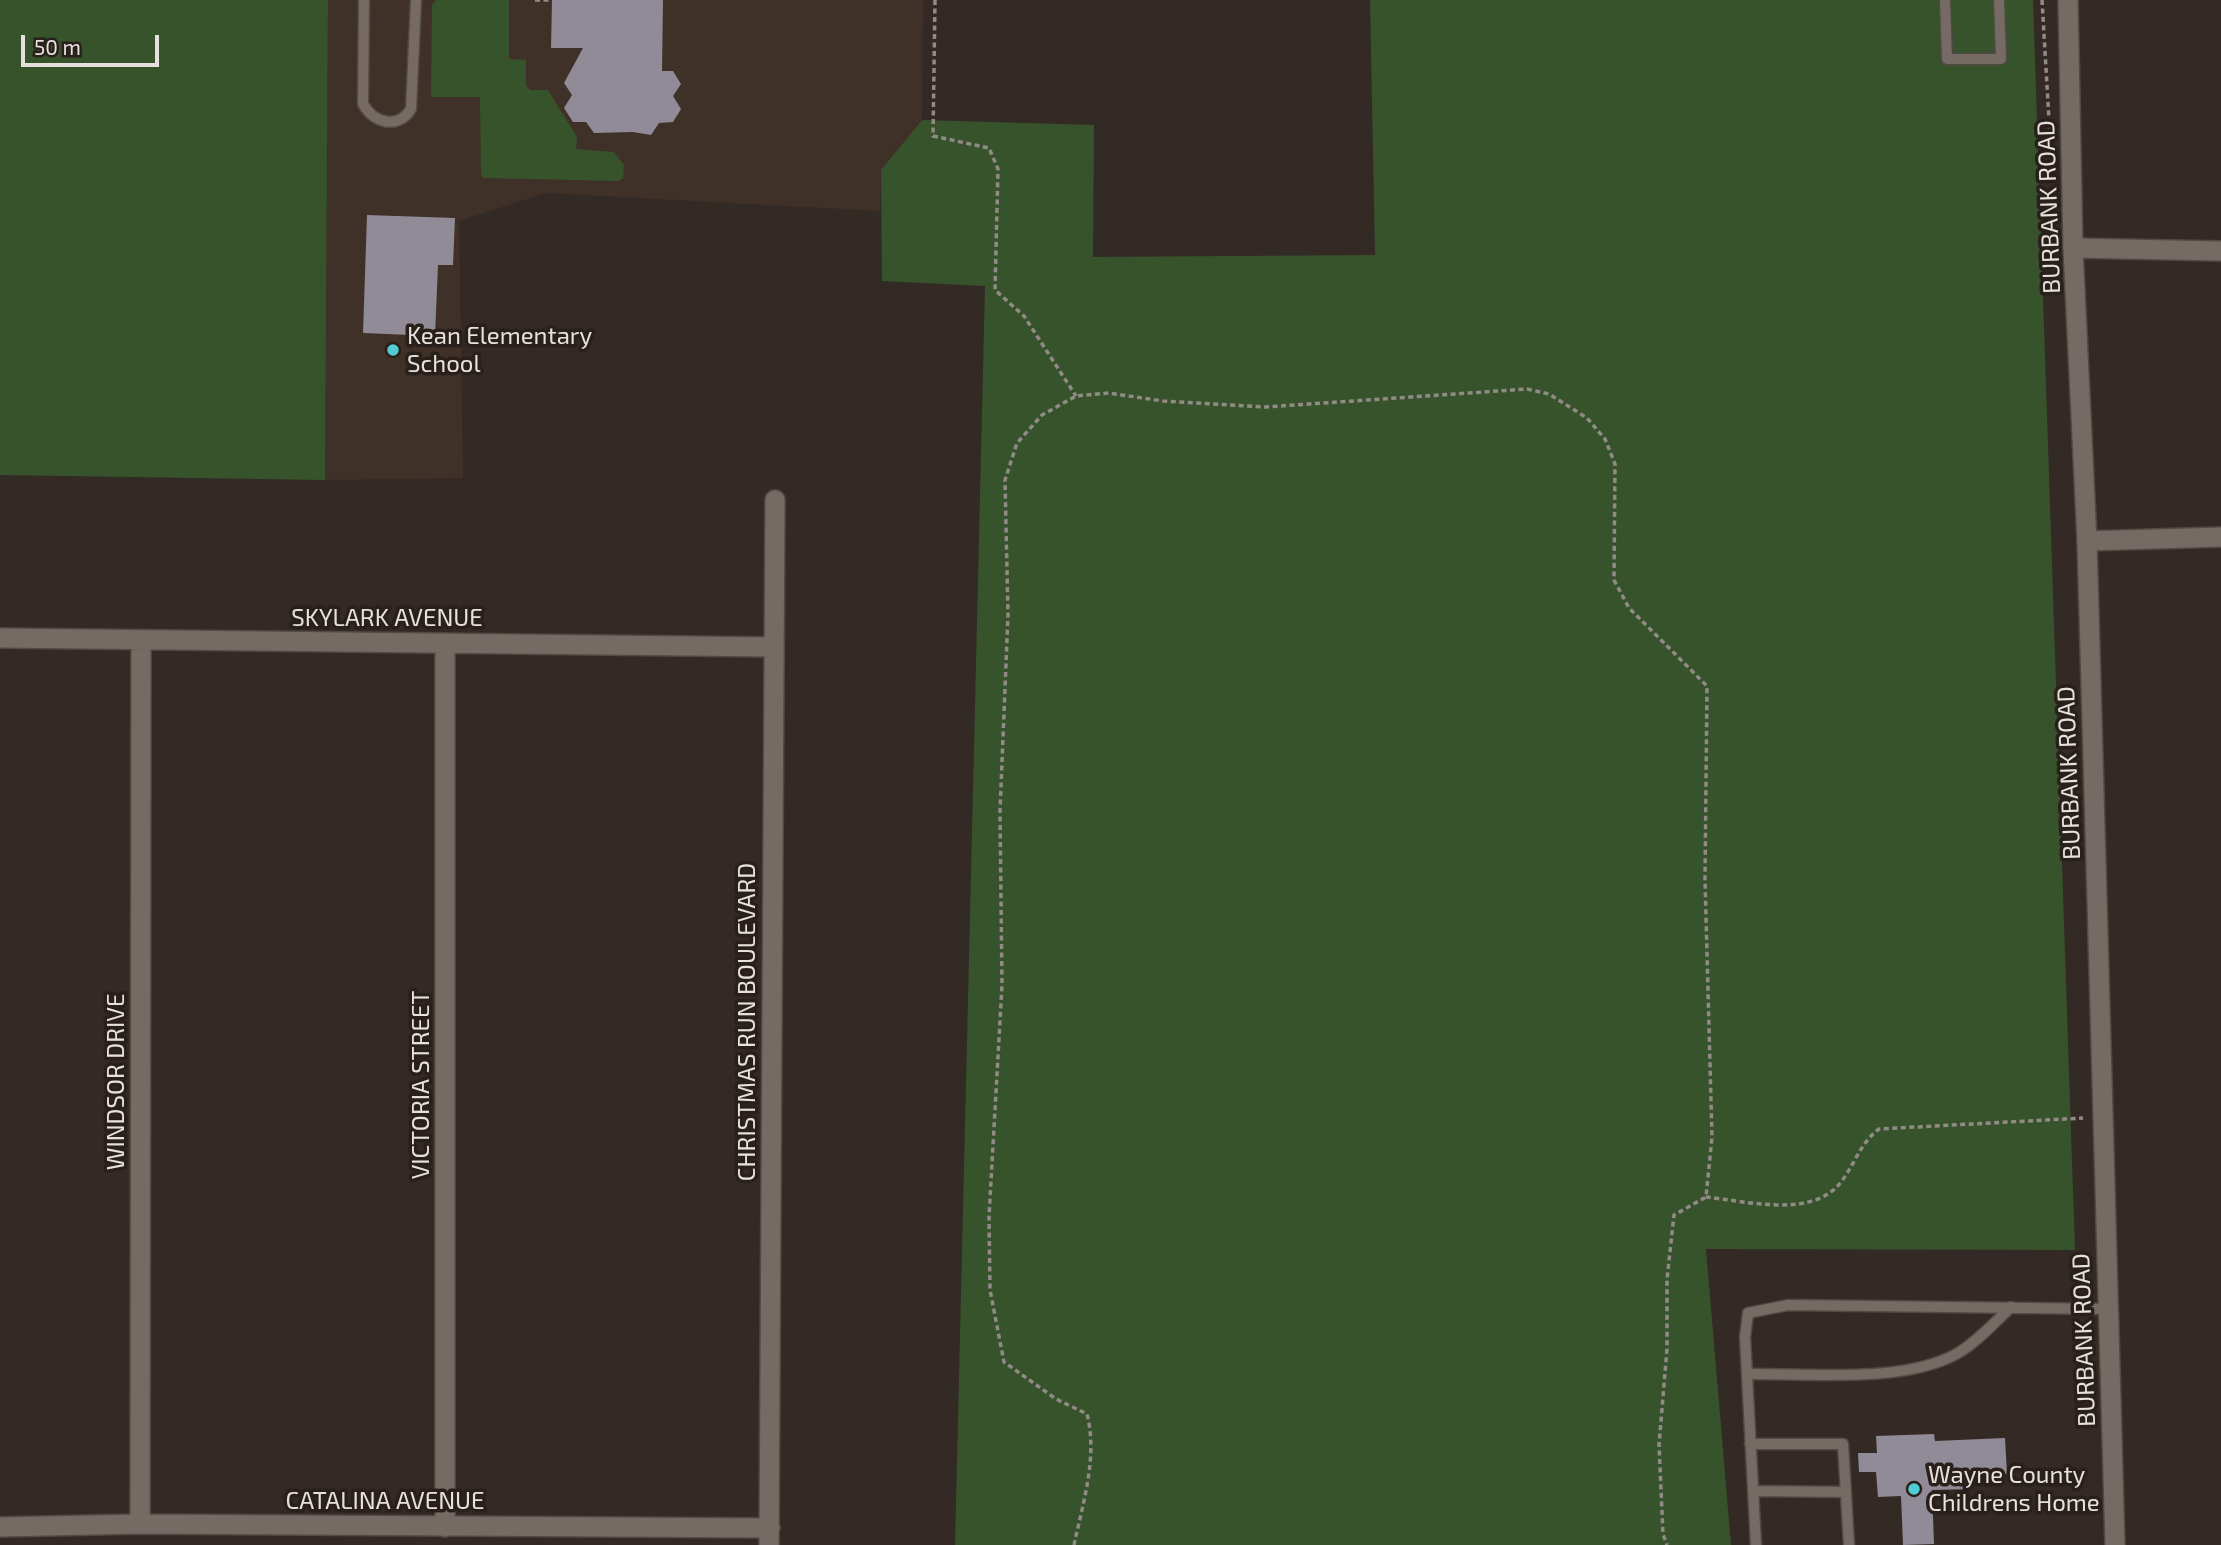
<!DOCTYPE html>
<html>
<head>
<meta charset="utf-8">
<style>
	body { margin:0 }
	#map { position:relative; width:2221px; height:1545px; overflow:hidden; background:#342a25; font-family:"Exo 2",sans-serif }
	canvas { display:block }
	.scale { position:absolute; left:21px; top:35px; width:138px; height:32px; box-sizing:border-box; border:4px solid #e7e1dd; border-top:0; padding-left:9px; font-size:21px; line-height:24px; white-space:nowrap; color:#e7e1dd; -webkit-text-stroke:5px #2a201b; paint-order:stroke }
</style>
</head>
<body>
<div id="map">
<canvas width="2221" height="1545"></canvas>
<div class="scale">50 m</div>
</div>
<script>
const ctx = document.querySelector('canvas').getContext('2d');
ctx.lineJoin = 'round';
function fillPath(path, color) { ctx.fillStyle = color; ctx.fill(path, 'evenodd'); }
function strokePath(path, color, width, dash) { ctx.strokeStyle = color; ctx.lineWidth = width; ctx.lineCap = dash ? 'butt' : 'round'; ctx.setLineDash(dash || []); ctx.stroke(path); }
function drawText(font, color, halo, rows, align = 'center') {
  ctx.font = font + ' "Exo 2",sans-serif'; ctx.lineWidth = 7; ctx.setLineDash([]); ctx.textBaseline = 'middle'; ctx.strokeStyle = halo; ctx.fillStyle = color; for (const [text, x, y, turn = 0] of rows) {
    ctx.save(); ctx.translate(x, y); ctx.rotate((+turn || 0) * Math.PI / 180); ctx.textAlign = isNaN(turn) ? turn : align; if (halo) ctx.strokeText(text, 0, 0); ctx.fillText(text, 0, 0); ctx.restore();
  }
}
fillPath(new Path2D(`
	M 328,0 L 923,0 L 922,120 L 881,170 L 880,211 L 545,193 L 459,221 L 463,478 L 325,480 Z`), '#403128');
fillPath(new Path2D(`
	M 0,0 L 328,0 L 325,480 L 0,475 Z
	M 436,0 L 509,0 L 509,59 L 526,60 L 526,86 L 530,90 L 548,90 L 577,137 L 576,149 L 614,152 L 624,165 L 623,178 L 619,181 L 484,178 L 481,175 L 480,97 L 431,97 L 432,5 Z
	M 1370,0 L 2033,0 L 2075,1250 L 1706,1249 L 1731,1545 L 955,1545 L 985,286 L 882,281 L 881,170 L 922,120 L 1094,125 L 1093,257 L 1375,255 Z`), '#36532c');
fillPath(new Path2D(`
	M 552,0 L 663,0 L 662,71 L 673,71 L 681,84 L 673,96 L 681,109 L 673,122 L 659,123 L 651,135 L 633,132 L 594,133 L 586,122 L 573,122 L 564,108 L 572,95 L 564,83 L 583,48 L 551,48 Z
	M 367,215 L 455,218 L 453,265 L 438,265 L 435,336 L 363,333 Z
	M 1934,1434 L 1935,1441 L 2005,1438 L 2007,1474 L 1970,1476 L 1971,1489 L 1932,1490 L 1934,1544 L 1903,1545 L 1901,1496 L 1878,1497 L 1876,1472 L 1859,1472 L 1858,1453 L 1877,1453 L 1876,1436 Z`), '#908b96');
const service = new Path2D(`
	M 364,0 L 363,104 C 374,123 398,130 411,109 L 416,0
	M 1945,0 L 1947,59 L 2001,59 L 1999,0
	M 1747,1374 C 1808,1373 1905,1384 1958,1353 C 1977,1342 1995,1322 2011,1307
	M 1750,1444 L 1843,1444 L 1849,1545
	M 1753,1491 L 1846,1492
	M 1756,1545 L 1745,1337 L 1748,1313 L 1788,1305 L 2108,1309`);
const minor = new Path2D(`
	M 2073,248 L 2221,251
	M 2087,541 L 2221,537
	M 0,638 L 773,647
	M 445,643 L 445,1527
	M 140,1524 L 141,641
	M 0,1527 L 140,1524 L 770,1528
	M 769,1545 L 775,500`);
const secondary = new Path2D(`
	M 2068,0 L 2073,248 L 2087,541 L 2115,1545`);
strokePath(service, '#504944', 13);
strokePath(minor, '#504944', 22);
strokePath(secondary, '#504944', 22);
strokePath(new Path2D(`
	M 535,0 L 552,0
	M 935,0 L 933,136 L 989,148 L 998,169 L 995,290 L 1024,316 L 1076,396
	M 2042,0 L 2051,154
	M 1706,1197 C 1745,1201 1813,1219 1841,1182 C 1855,1164 1860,1143 1879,1129 L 2083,1118
	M 1074,1545 C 1083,1503 1098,1456 1087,1414 L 1056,1399 L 1004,1362 L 990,1290 L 989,1217 L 1002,985 L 1000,811 L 1008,615 L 1005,480 L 1017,443 L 1042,415 L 1076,396 L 1109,393 L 1163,401 L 1265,407 L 1527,389 L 1549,394 L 1587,418 L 1605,439 L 1615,464 L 1614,580 L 1629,608 L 1707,686 L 1705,880 L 1712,1137 L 1706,1197 L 1674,1215 L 1667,1279 L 1667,1349 L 1659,1445 L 1663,1534 L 1667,1545`), '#928a85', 3.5, [5, 3.5]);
strokePath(service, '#756a64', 10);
strokePath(minor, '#756a64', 19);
strokePath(secondary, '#756a64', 19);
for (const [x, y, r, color] of [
	[393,350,7,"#51ccd5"],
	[1914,1489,7,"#51ccd5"]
]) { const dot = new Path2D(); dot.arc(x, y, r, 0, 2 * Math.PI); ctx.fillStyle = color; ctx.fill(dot); strokePath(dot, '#2a201b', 2.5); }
drawText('24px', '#e7e1dd', '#2a201b', [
	["BURBANK ROAD",2049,207,-92],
	["SKYLARK AVENUE",387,618],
	["BURBANK ROAD",2069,773,-92],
	["CHRISTMAS RUN BOULEVARD",747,1022,-90],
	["WINDSOR DRIVE",116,1082,-90],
	["VICTORIA STREET",421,1085,-90],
	["BURBANK ROAD",2084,1340,-92],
	["CATALINA AVENUE",385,1501]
]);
drawText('24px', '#e7e1dd', '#2a201b', [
	["Kean Elementary",407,336],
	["School",407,364],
	["Wayne County",1928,1475],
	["Childrens Home",1928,1503]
], 'left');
</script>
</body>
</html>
